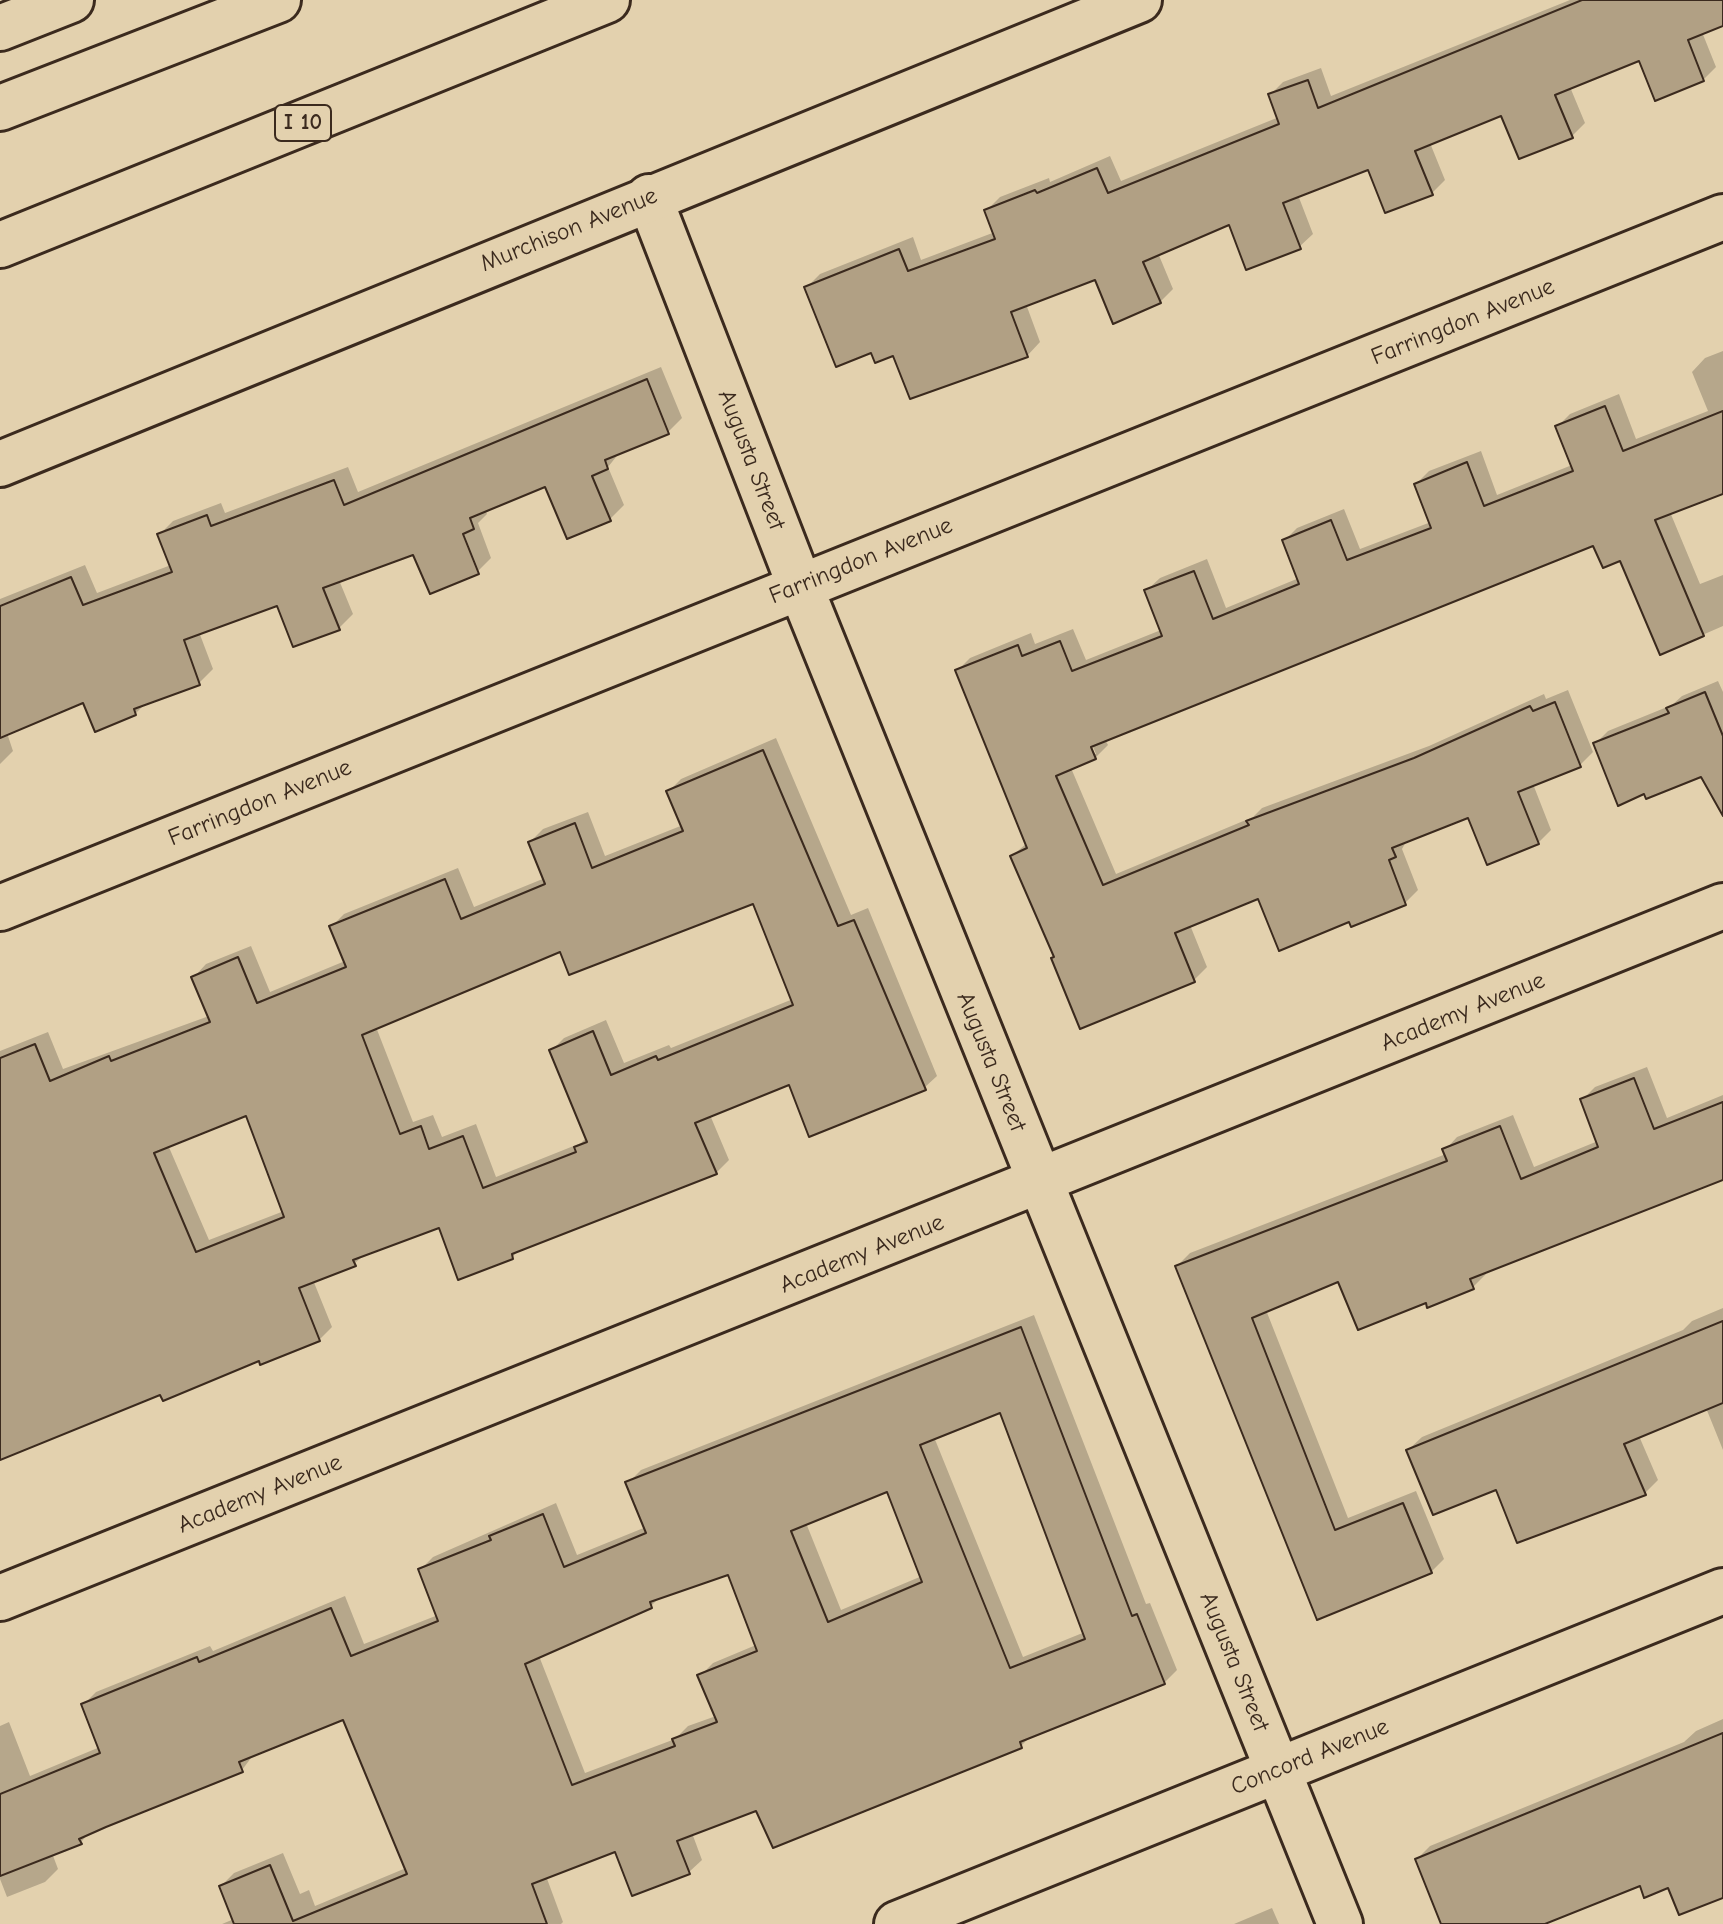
<!DOCTYPE html>
<html>
<head>
<meta charset="utf-8">
<style>
	body { margin:0 }
	canvas { display:block; background:#e3d1ae }
</style>
</head>
<body>
<canvas width="1723" height="1924"></canvas>
<script>
const ctx = document.querySelector('canvas').getContext('2d');
ctx.lineJoin = 'round';
function fillPath(path, color) { ctx.fillStyle = color; ctx.fill(path, 'evenodd'); }
function strokePath(path, color, width, dash) { ctx.strokeStyle = color; ctx.lineWidth = width; ctx.lineCap = dash ? 'butt' : 'round'; ctx.setLineDash(dash || []); ctx.stroke(path); }
function drawText(font, color, halo, rows, align = 'center') {
  ctx.font = font + ' "Comic Neue",sans-serif'; ctx.lineWidth = 6; ctx.setLineDash([]); ctx.textBaseline = 'middle'; ctx.strokeStyle = halo; ctx.fillStyle = color; for (const [text, x, y, turn = 0] of rows) {
    ctx.save(); ctx.translate(x, y); ctx.rotate((+turn || 0) * Math.PI / 180); ctx.textAlign = isNaN(turn) ? turn : align; if (halo) ctx.strokeText(text, 0, 0); ctx.fillText(text, 0, 0); ctx.restore();
  }
}
fillPath(new Path2D(`
	M 1570,0 L 1723,0 L 1723,23 L 1702,32 L 1716,67 L 1703,80 L 1640,58 L 1570,87 L 1585,123 L 1572,136 L 1502,114 L 1430,143 L 1445,180 L 1432,193 L 1369,168 L 1298,195 L 1313,234 L 1299,247 L 1230,223 L 1158,253 L 1173,289 L 1160,302 L 1096,277 L 1026,304 L 1040,342 L 1027,356 L 872,351 L 807,287 L 820,274 L 913,237 L 921,260 L 995,232 L 987,210 L 1000,197 L 1049,178 L 1050,182 L 1110,156 L 1121,181 L 1279,117 L 1270,95 L 1283,82 L 1321,68 L 1331,96 Z
	M 1723,351 L 1723,492 L 1670,512 L 1700,584 L 1723,575 L 1723,626 L 1661,653 L 1621,559 L 1594,544 L 1105,739 L 1108,745 L 1095,758 L 1071,768 L 1116,874 L 1253,817 L 1262,808 L 1429,746 L 1544,694 L 1546,699 L 1568,690 L 1593,752 L 1580,765 L 1533,784 L 1551,830 L 1538,843 L 1469,816 L 1407,840 L 1402,849 L 1418,890 L 1405,903 L 1350,919 L 1259,896 L 1190,925 L 1207,967 L 1194,980 L 1056,956 L 1012,856 L 1027,843 L 957,671 L 970,658 L 1031,633 L 1035,644 L 1073,629 L 1086,660 L 1161,630 L 1146,591 L 1160,578 L 1207,559 L 1226,608 L 1299,578 L 1284,541 L 1297,528 L 1344,509 L 1360,549 L 1431,522 L 1416,484 L 1429,471 L 1481,451 L 1497,495 L 1572,465 L 1557,427 L 1570,414 L 1619,394 L 1636,439 L 1708,411 L 1692,372 L 1705,358 ZM 1089,737 L 1096,754 L 1091,754 Z
	M 661,367 L 682,418 L 668,432 L 620,452 L 608,467 L 624,505 L 610,519 L 546,484 L 485,509 L 487,514 L 478,523 L 491,558 L 477,572 L 415,552 L 339,580 L 353,614 L 339,628 L 278,603 L 199,632 L 213,669 L 199,683 L 147,702 L 135,714 L 84,701 L 7,733 L 13,751 L 0,764 L 0,599 L 85,565 L 97,593 L 171,565 L 159,535 L 173,521 L 221,503 L 225,513 L 348,467 L 358,492 Z
	M 1718,681 L 1723,692 L 1723,814 L 1702,774 L 1595,744 L 1608,731 L 1672,705 L 1682,696 Z
	M 776,738 L 851,915 L 868,908 L 937,1076 L 924,1088 L 790,1082 L 710,1115 L 729,1160 L 716,1173 L 521,1249 L 512,1257 L 440,1226 L 365,1254 L 354,1264 L 313,1280 L 332,1327 L 319,1340 L 161,1393 L 0,1458 L 0,1051 L 48,1032 L 63,1069 L 209,1016 L 194,977 L 206,964 L 251,946 L 270,992 L 345,961 L 331,927 L 344,914 L 458,868 L 474,907 L 545,878 L 530,842 L 543,829 L 588,812 L 605,856 L 683,825 L 668,792 L 681,779 ZM 755,902 L 793,999 L 671,1048 L 669,1045 L 624,1063 L 606,1020 L 564,1038 L 551,1051 L 587,1137 L 581,1143 L 496,1177 L 476,1124 L 442,1137 L 433,1115 L 413,1122 L 376,1027 L 561,949 ZM 247,1114 L 284,1211 L 209,1240 L 168,1145 Z
	M 1647,1067 L 1667,1118 L 1723,1095 L 1723,1179 L 1485,1271 L 1486,1274 L 1473,1287 L 1429,1306 L 1427,1300 L 1339,1279 L 1266,1310 L 1348,1518 L 1416,1491 L 1444,1559 L 1431,1572 L 1318,1618 L 1177,1266 L 1190,1253 L 1446,1154 L 1445,1150 L 1457,1137 L 1513,1115 L 1534,1167 L 1598,1141 L 1582,1100 L 1595,1087 Z
	M 1723,1308 L 1723,1450 L 1706,1408 L 1639,1436 L 1658,1480 L 1645,1493 L 1497,1487 L 1408,1450 L 1422,1437 L 1683,1330 L 1692,1321 Z
	M 1034,1315 L 1146,1604 L 1150,1603 L 1177,1670 L 1164,1683 L 1032,1735 L 1021,1746 L 757,1808 L 692,1833 L 702,1860 L 689,1872 L 617,1849 L 546,1876 L 563,1922 L 561,1924 L 222,1924 L 234,1919 L 221,1886 L 234,1873 L 283,1853 L 300,1894 L 309,1890 L 315,1906 L 406,1868 L 344,1717 L 254,1754 L 242,1770 L 91,1831 L 81,1842 L 52,1853 L 58,1869 L 45,1882 L 7,1897 L 0,1879 L 0,1726 L 9,1722 L 30,1776 L 100,1747 L 83,1705 L 96,1692 L 210,1646 L 213,1651 L 345,1596 L 364,1644 L 438,1615 L 420,1570 L 433,1557 L 556,1503 L 577,1555 L 646,1527 L 628,1483 L 641,1470 ZM 1001,1410 L 1085,1632 L 1023,1657 L 934,1437 ZM 888,1489 L 922,1576 L 841,1610 L 806,1523 ZM 729,1573 L 756,1645 L 713,1663 L 700,1676 L 716,1716 L 688,1726 L 675,1739 L 585,1773 L 539,1656 L 651,1606 L 662,1595 Z
	M 1723,1719 L 1723,1894 L 1641,1884 L 1539,1924 L 1444,1924 L 1417,1859 L 1430,1846 L 1684,1742 L 1696,1731 Z
	M 1272,1908 L 1279,1924 L 1234,1924 Z`), '#0003');
const building = new Path2D(`
	M 1582,0 L 1723,0 L 1723,26 L 1688,40 L 1704,81 L 1655,101 L 1639,61 L 1555,95 L 1573,138 L 1519,159 L 1501,116 L 1415,151 L 1433,195 L 1385,213 L 1368,170 L 1283,203 L 1301,249 L 1246,270 L 1229,225 L 1143,262 L 1161,303 L 1113,324 L 1095,280 L 1011,312 L 1028,357 L 910,399 L 893,356 L 875,363 L 871,353 L 836,367 L 804,287 L 899,249 L 908,271 L 995,239 L 984,210 L 1035,190 L 1037,193 L 1097,168 L 1108,193 L 1279,124 L 1268,94 L 1308,80 L 1318,108 Z
	M 647,379 L 669,434 L 605,460 L 608,469 L 592,476 L 611,521 L 567,539 L 545,487 L 470,518 L 474,529 L 463,534 L 479,574 L 430,594 L 413,555 L 323,588 L 340,630 L 293,647 L 277,606 L 184,640 L 200,685 L 134,709 L 136,715 L 95,732 L 83,703 L 0,738 L 0,606 L 71,577 L 83,605 L 172,572 L 157,534 L 207,515 L 211,526 L 334,480 L 344,505 Z
	M 1605,406 L 1623,451 L 1723,411 L 1723,494 L 1655,520 L 1704,636 L 1660,655 L 1620,561 L 1603,568 L 1593,546 L 1091,747 L 1096,759 L 1056,776 L 1103,885 L 1249,825 L 1246,821 L 1414,758 L 1530,706 L 1533,711 L 1555,702 L 1581,767 L 1518,792 L 1539,844 L 1487,865 L 1468,818 L 1392,848 L 1396,857 L 1389,860 L 1406,905 L 1351,927 L 1349,922 L 1279,951 L 1258,899 L 1175,933 L 1195,982 L 1080,1029 L 1051,958 L 1054,957 L 1010,856 L 1027,848 L 955,670 L 1018,645 L 1022,656 L 1060,641 L 1072,671 L 1162,636 L 1144,590 L 1194,571 L 1213,619 L 1299,584 L 1282,540 L 1331,520 L 1347,560 L 1431,528 L 1414,484 L 1467,462 L 1484,506 L 1573,471 L 1555,426 Z
	M 1705,692 L 1723,736 L 1723,816 L 1701,777 L 1646,799 L 1644,794 L 1618,806 L 1593,743 L 1669,713 L 1666,708 Z
	M 763,750 L 838,926 L 854,920 L 926,1090 L 809,1137 L 789,1085 L 695,1123 L 717,1174 L 512,1254 L 513,1259 L 458,1280 L 439,1228 L 353,1260 L 356,1266 L 299,1288 L 320,1341 L 260,1365 L 259,1361 L 163,1401 L 160,1395 L 0,1460 L 0,1058 L 35,1044 L 50,1081 L 109,1056 L 111,1061 L 210,1022 L 191,977 L 238,957 L 257,1003 L 346,967 L 329,926 L 445,879 L 461,919 L 545,884 L 528,842 L 575,823 L 592,868 L 683,831 L 666,791 ZM 753,904 L 793,1005 L 658,1060 L 656,1056 L 611,1075 L 593,1031 L 549,1050 L 587,1142 L 574,1147 L 576,1152 L 483,1188 L 463,1136 L 429,1149 L 421,1126 L 400,1134 L 362,1035 L 560,952 L 569,975 ZM 246,1116 L 284,1217 L 196,1252 L 154,1153 Z
	M 1634,1078 L 1654,1129 L 1723,1102 L 1723,1180 L 1470,1279 L 1474,1289 L 1427,1308 L 1426,1303 L 1358,1330 L 1338,1282 L 1252,1318 L 1335,1530 L 1403,1503 L 1432,1573 L 1317,1620 L 1175,1266 L 1447,1161 L 1442,1149 L 1500,1126 L 1521,1179 L 1598,1147 L 1580,1099 Z
	M 1723,1321 L 1723,1403 L 1624,1444 L 1646,1495 L 1517,1543 L 1496,1490 L 1433,1515 L 1406,1450 Z
	M 1021,1327 L 1132,1616 L 1137,1614 L 1165,1684 L 1020,1742 L 1022,1748 L 773,1848 L 756,1811 L 677,1841 L 690,1874 L 632,1896 L 615,1852 L 532,1884 L 547,1924 L 234,1924 L 219,1886 L 270,1865 L 293,1921 L 407,1874 L 343,1720 L 239,1762 L 243,1772 L 106,1827 L 79,1839 L 82,1844 L 0,1876 L 0,1794 L 100,1753 L 81,1704 L 197,1657 L 199,1662 L 331,1608 L 351,1656 L 438,1621 L 418,1569 L 491,1540 L 489,1536 L 543,1514 L 564,1567 L 646,1533 L 625,1482 ZM 1000,1413 L 1085,1639 L 1010,1668 L 920,1445 ZM 887,1492 L 922,1582 L 828,1622 L 791,1531 ZM 728,1575 L 757,1651 L 697,1675 L 717,1722 L 672,1739 L 675,1746 L 572,1785 L 525,1664 L 652,1608 L 650,1602 Z
	M 1723,1733 L 1723,1898 L 1679,1915 L 1668,1888 L 1644,1898 L 1640,1886 L 1545,1924 L 1441,1924 L 1415,1859 Z`);
fillPath(building, '#b1a084');
strokePath(building, '#3b2a1e', 2);
const street = new Path2D(`
	M 649,197 L 800,586 L 1340,1924
	M 0,908 L 1723,217
	M 0,1598 L 1723,906
	M 897,1924 L 1723,1591`);
const secondary = new Path2D(`
	M 0,464 L 1139,0`);
const highway = new Path2D(`
	M 0,28 L 71,0
	M 0,108 L 278,0
	M 0,245 L 607,0`);
strokePath(street, '#3b2a1e', 50);
strokePath(secondary, '#3b2a1e', 50);
strokePath(highway, '#3b2a1e', 50);
strokePath(street, '#e3d1ae', 44);
strokePath(secondary, '#e3d1ae', 44);
strokePath(highway, '#e3d1ae', 44);
for (const [x, y, w] of [
	[303,123,56]
]) { const box = new Path2D(); box.roundRect(x - w / 2, y - 18, w, 36, 6); ctx.fillStyle = '#e3d1ae'; ctx.fill(box); strokePath(box, '#3b2a1e', 2); }
drawText('bold 22px', '#3b2a1e', null, [
	["I 10",303,123]
]);
drawText('24px', '#3b2a1e', '#e3d1ae', [
	["Murchison Avenue",569,230,-22],
	["Farringdon Avenue",1463,322,-22],
	["Augusta Street",751,460,69],
	["Farringdon Avenue",861,561,-22],
	["Farringdon Avenue",260,803,-22],
	["Academy Avenue",1463,1012,-22],
	["Augusta Street",991,1062,68],
	["Academy Avenue",862,1254,-22],
	["Academy Avenue",260,1494,-22],
	["Augusta Street",1234,1662,68],
	["Concord Avenue",1310,1757,-22]
]);
</script>
</body>
</html>
